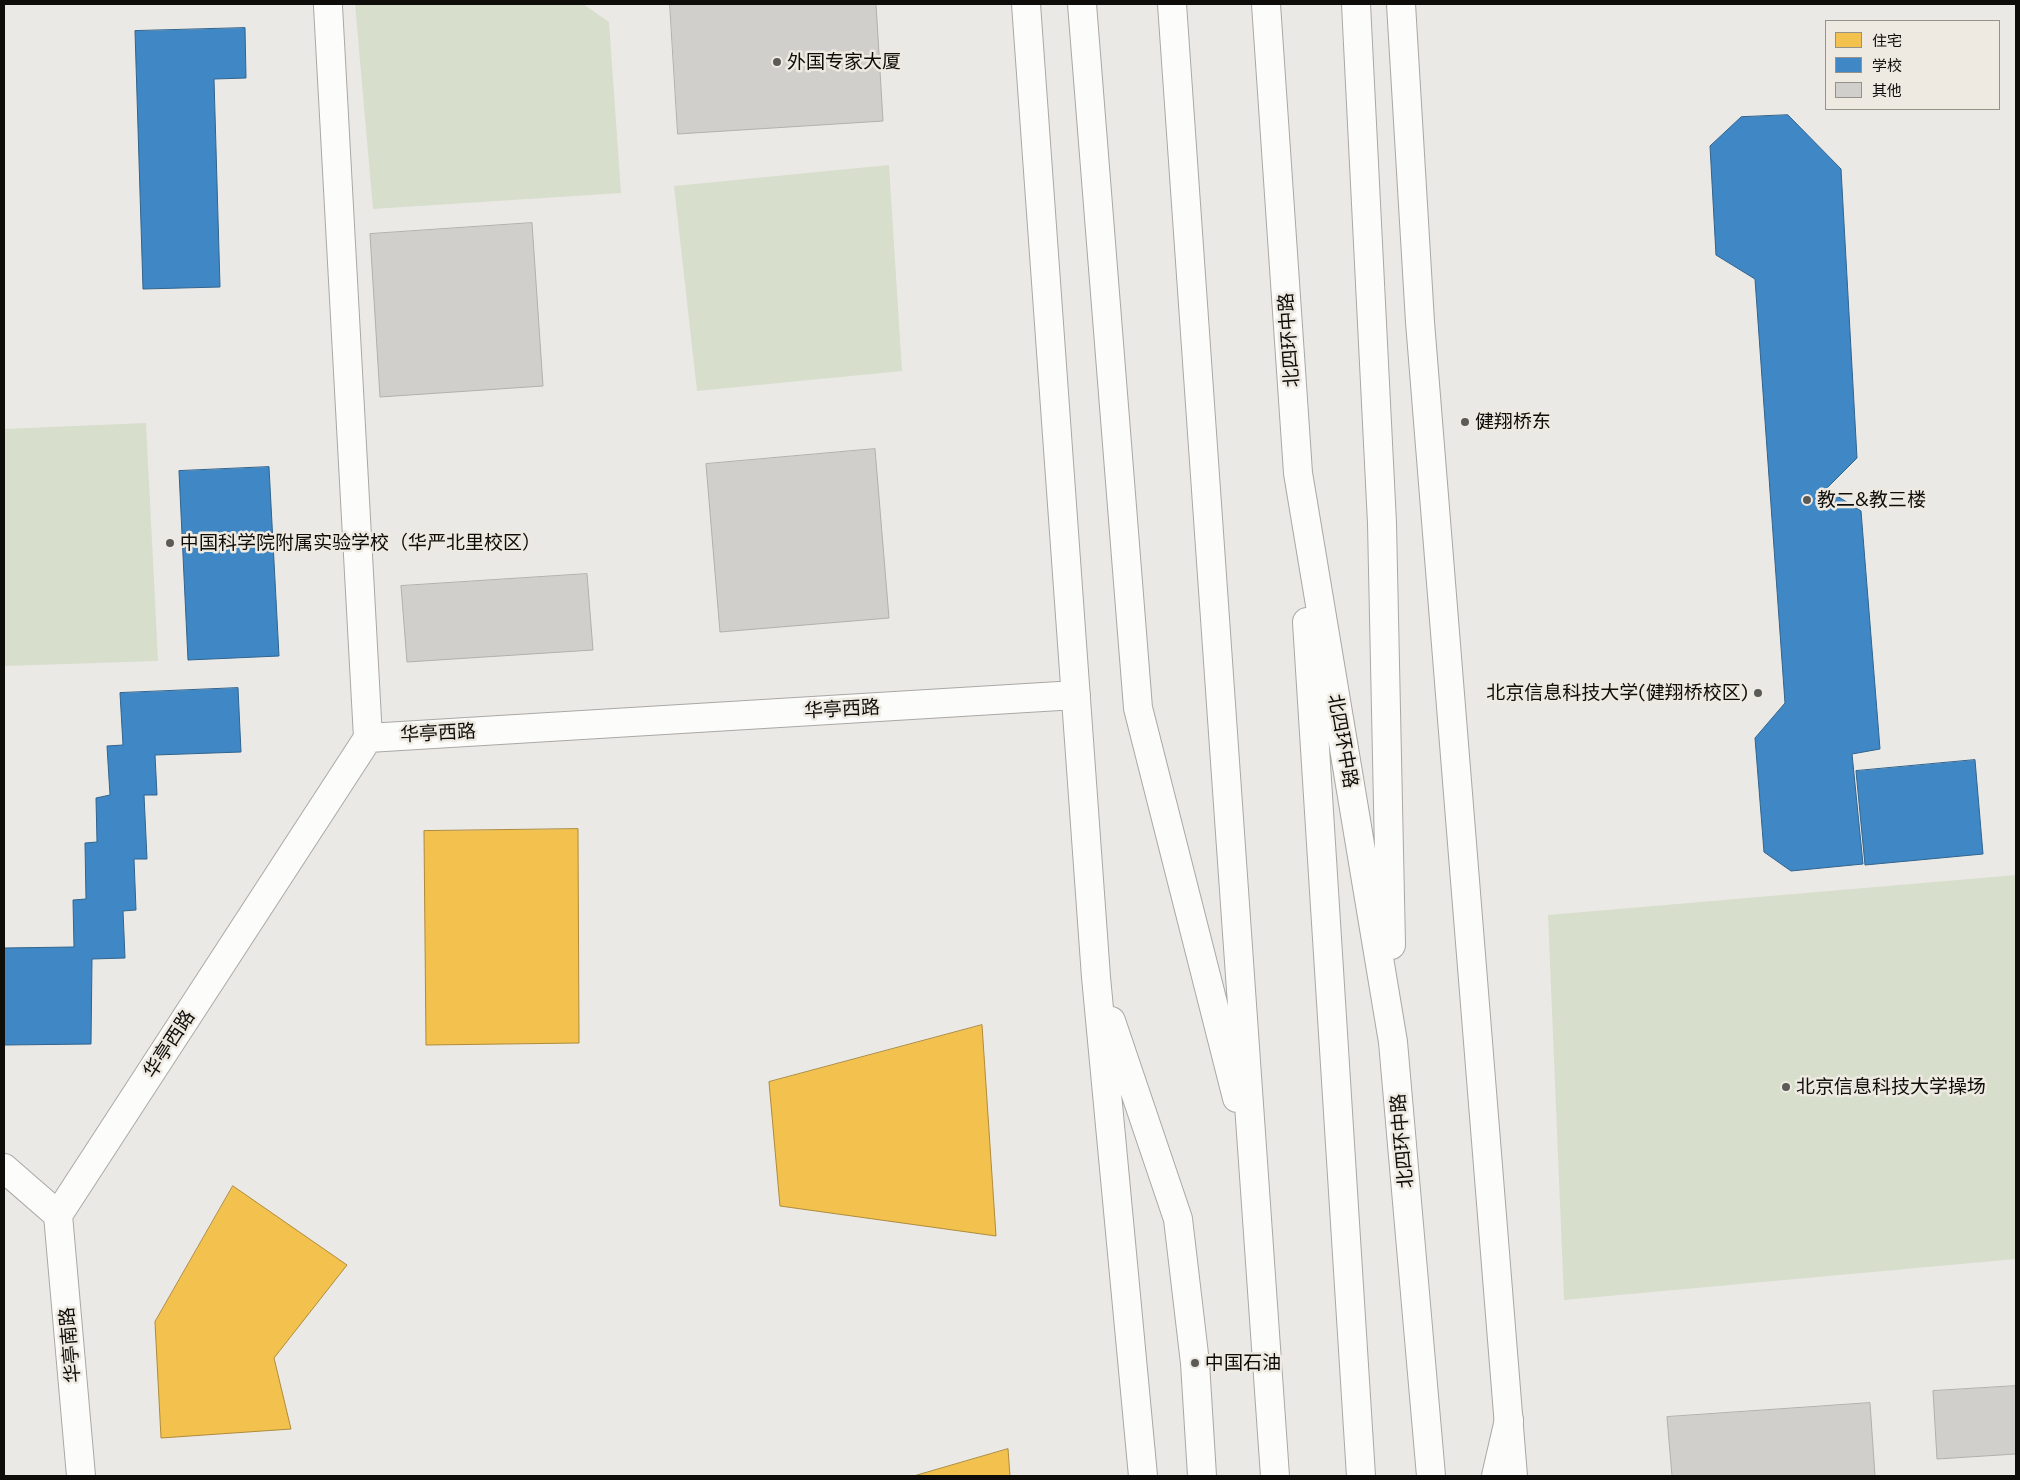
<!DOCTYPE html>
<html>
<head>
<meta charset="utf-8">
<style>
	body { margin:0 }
	#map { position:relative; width:2020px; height:1480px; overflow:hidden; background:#ebe9e5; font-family:Commissioner,"Noto Sans SC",sans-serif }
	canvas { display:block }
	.frame { position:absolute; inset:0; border:5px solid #0f0d0a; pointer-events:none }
	.legend { position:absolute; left:1825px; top:20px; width:175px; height:90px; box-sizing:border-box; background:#eeeae2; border:1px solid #95928c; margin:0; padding:6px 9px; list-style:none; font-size:15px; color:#0f0d0a }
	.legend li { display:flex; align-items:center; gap:10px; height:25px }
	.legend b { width:25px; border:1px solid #95928c }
</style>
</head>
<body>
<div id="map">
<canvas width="2020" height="1480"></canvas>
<div class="frame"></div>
<ul class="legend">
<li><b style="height:14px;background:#f2c14e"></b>住宅</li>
<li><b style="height:14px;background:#3f88c5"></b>学校</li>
<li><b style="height:14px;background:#d1cfcc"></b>其他</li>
</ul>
</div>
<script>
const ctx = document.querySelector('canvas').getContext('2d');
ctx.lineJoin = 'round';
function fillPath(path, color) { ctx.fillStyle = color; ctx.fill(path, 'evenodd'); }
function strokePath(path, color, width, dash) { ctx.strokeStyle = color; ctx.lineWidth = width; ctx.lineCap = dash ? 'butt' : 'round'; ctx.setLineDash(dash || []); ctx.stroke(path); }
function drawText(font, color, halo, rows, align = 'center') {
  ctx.font = font + ' Commissioner,"Noto Sans SC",sans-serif'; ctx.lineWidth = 5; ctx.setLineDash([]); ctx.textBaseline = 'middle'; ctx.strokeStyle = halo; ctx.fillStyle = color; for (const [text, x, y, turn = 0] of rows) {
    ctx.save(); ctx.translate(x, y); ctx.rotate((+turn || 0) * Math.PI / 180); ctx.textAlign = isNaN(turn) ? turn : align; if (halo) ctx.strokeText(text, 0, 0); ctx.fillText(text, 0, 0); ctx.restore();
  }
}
fillPath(new Path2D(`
	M 355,4 L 583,4 L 609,22 L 621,193 L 373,209 Z
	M 889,165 L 902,371 L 697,391 L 674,186 Z
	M 146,423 L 158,661 L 4,666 L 4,429 Z
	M 2016,875 L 2016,1259 L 1564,1300 L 1548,915 Z`), '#d7decb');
const homes = new Path2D(`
	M 578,829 L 579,1043 L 426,1045 L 424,831 Z
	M 982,1025 L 996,1236 L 780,1206 L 769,1082 Z
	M 233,1186 L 347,1265 L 274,1358 L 291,1429 L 161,1438 L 155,1322 Z
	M 1008,1449 L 1010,1476 L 914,1476 Z`);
fillPath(homes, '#f2c14e');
strokePath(homes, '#ae8b3a', 1);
const schools = new Path2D(`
	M 245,28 L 246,78 L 214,79 L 220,287 L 143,289 L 135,31 Z
	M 1788,115 L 1841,169 L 1857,458 L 1826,489 L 1861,511 L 1880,749 L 1852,754 L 1863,864 L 1791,871 L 1764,852 L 1755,738 L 1785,703 L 1755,279 L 1716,255 L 1710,146 L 1741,117 Z
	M 269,467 L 279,656 L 188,660 L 179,471 Z
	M 238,688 L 241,752 L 155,755 L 157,795 L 144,795 L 147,859 L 134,859 L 136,910 L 123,911 L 125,958 L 92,959 L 91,1044 L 4,1045 L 4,948 L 74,947 L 73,900 L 86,899 L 85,843 L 97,842 L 96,798 L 110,795 L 107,746 L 123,745 L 120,693 Z
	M 1975,760 L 1983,854 L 1865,865 L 1856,771 Z`);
fillPath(schools, '#3f88c5');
strokePath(schools, '#31638d', 1);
const building = new Path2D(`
	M 670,4 L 876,4 L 883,121 L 678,134 Z
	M 532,223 L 543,386 L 380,397 L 370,234 Z
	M 875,449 L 889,618 L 720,632 L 706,464 Z
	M 587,574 L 593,650 L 407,662 L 401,586 Z
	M 2016,1386 L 2016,1454 L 1937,1459 L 1933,1391 Z
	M 1870,1403 L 1875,1476 L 1672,1476 L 1667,1417 Z`);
fillPath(building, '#d1cfcc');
strokePath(building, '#b1b0ad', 1);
const minor = new Path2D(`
	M 1026,4 L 1096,977 L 1143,1476
	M 1401,4 L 1420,322 L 1513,1476
	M 328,6 L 368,738
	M 368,738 L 1076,695
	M 1111,1021 L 1178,1219 L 1195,1363 L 1202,1476
	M 4,1168 L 58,1215
	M 58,1215 L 368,738
	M 58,1215 L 81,1476`);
const highway = new Path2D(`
	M 1082,4 L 1138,708 L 1237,1098
	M 1172,4 L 1275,1476
	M 1266,4 L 1298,473 L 1393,1042 L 1431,1476
	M 1356,4 L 1382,523 L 1391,945
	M 1307,622 L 1361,1476
	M 1496,1476 L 1509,1420`);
strokePath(minor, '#aaa8a5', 30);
strokePath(highway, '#aaa8a5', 30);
strokePath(minor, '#fcfcfb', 28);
strokePath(highway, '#fcfcfb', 28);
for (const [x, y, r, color] of [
	[777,62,5,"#5c5a57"],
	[1465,422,5,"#5c5a57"],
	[1807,500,5,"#5c5a57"],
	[170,543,5,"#5c5a57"],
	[1758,693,5,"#5c5a57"],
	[1786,1087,5,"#5c5a57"],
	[1195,1363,5,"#5c5a57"]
]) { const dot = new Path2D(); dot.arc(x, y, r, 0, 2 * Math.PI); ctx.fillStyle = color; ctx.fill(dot); strokePath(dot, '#eeeae2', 2); }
drawText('19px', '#0f0d0a', '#eeeae2', [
	["外国专家大厦",787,62],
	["健翔桥东",1475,422],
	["教二&教三楼",1817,500],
	["中国科学院附属实验学校（华严北里校区）",180,543],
	["北京信息科技大学(健翔桥校区)",1748,693,"right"],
	["北京信息科技大学操场",1796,1087],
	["中国石油",1205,1363]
], 'left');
drawText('19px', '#0f0d0a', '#eeeae2', [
	["北四环中路",1289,340,-94],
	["华亭西路",842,709,-3],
	["华亭西路",438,733,-3],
	["北四环中路",1343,741,80],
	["华亭西路",169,1044,-57],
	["北四环中路",1402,1141,-95],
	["华亭南路",70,1345,-95]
]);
</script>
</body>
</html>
